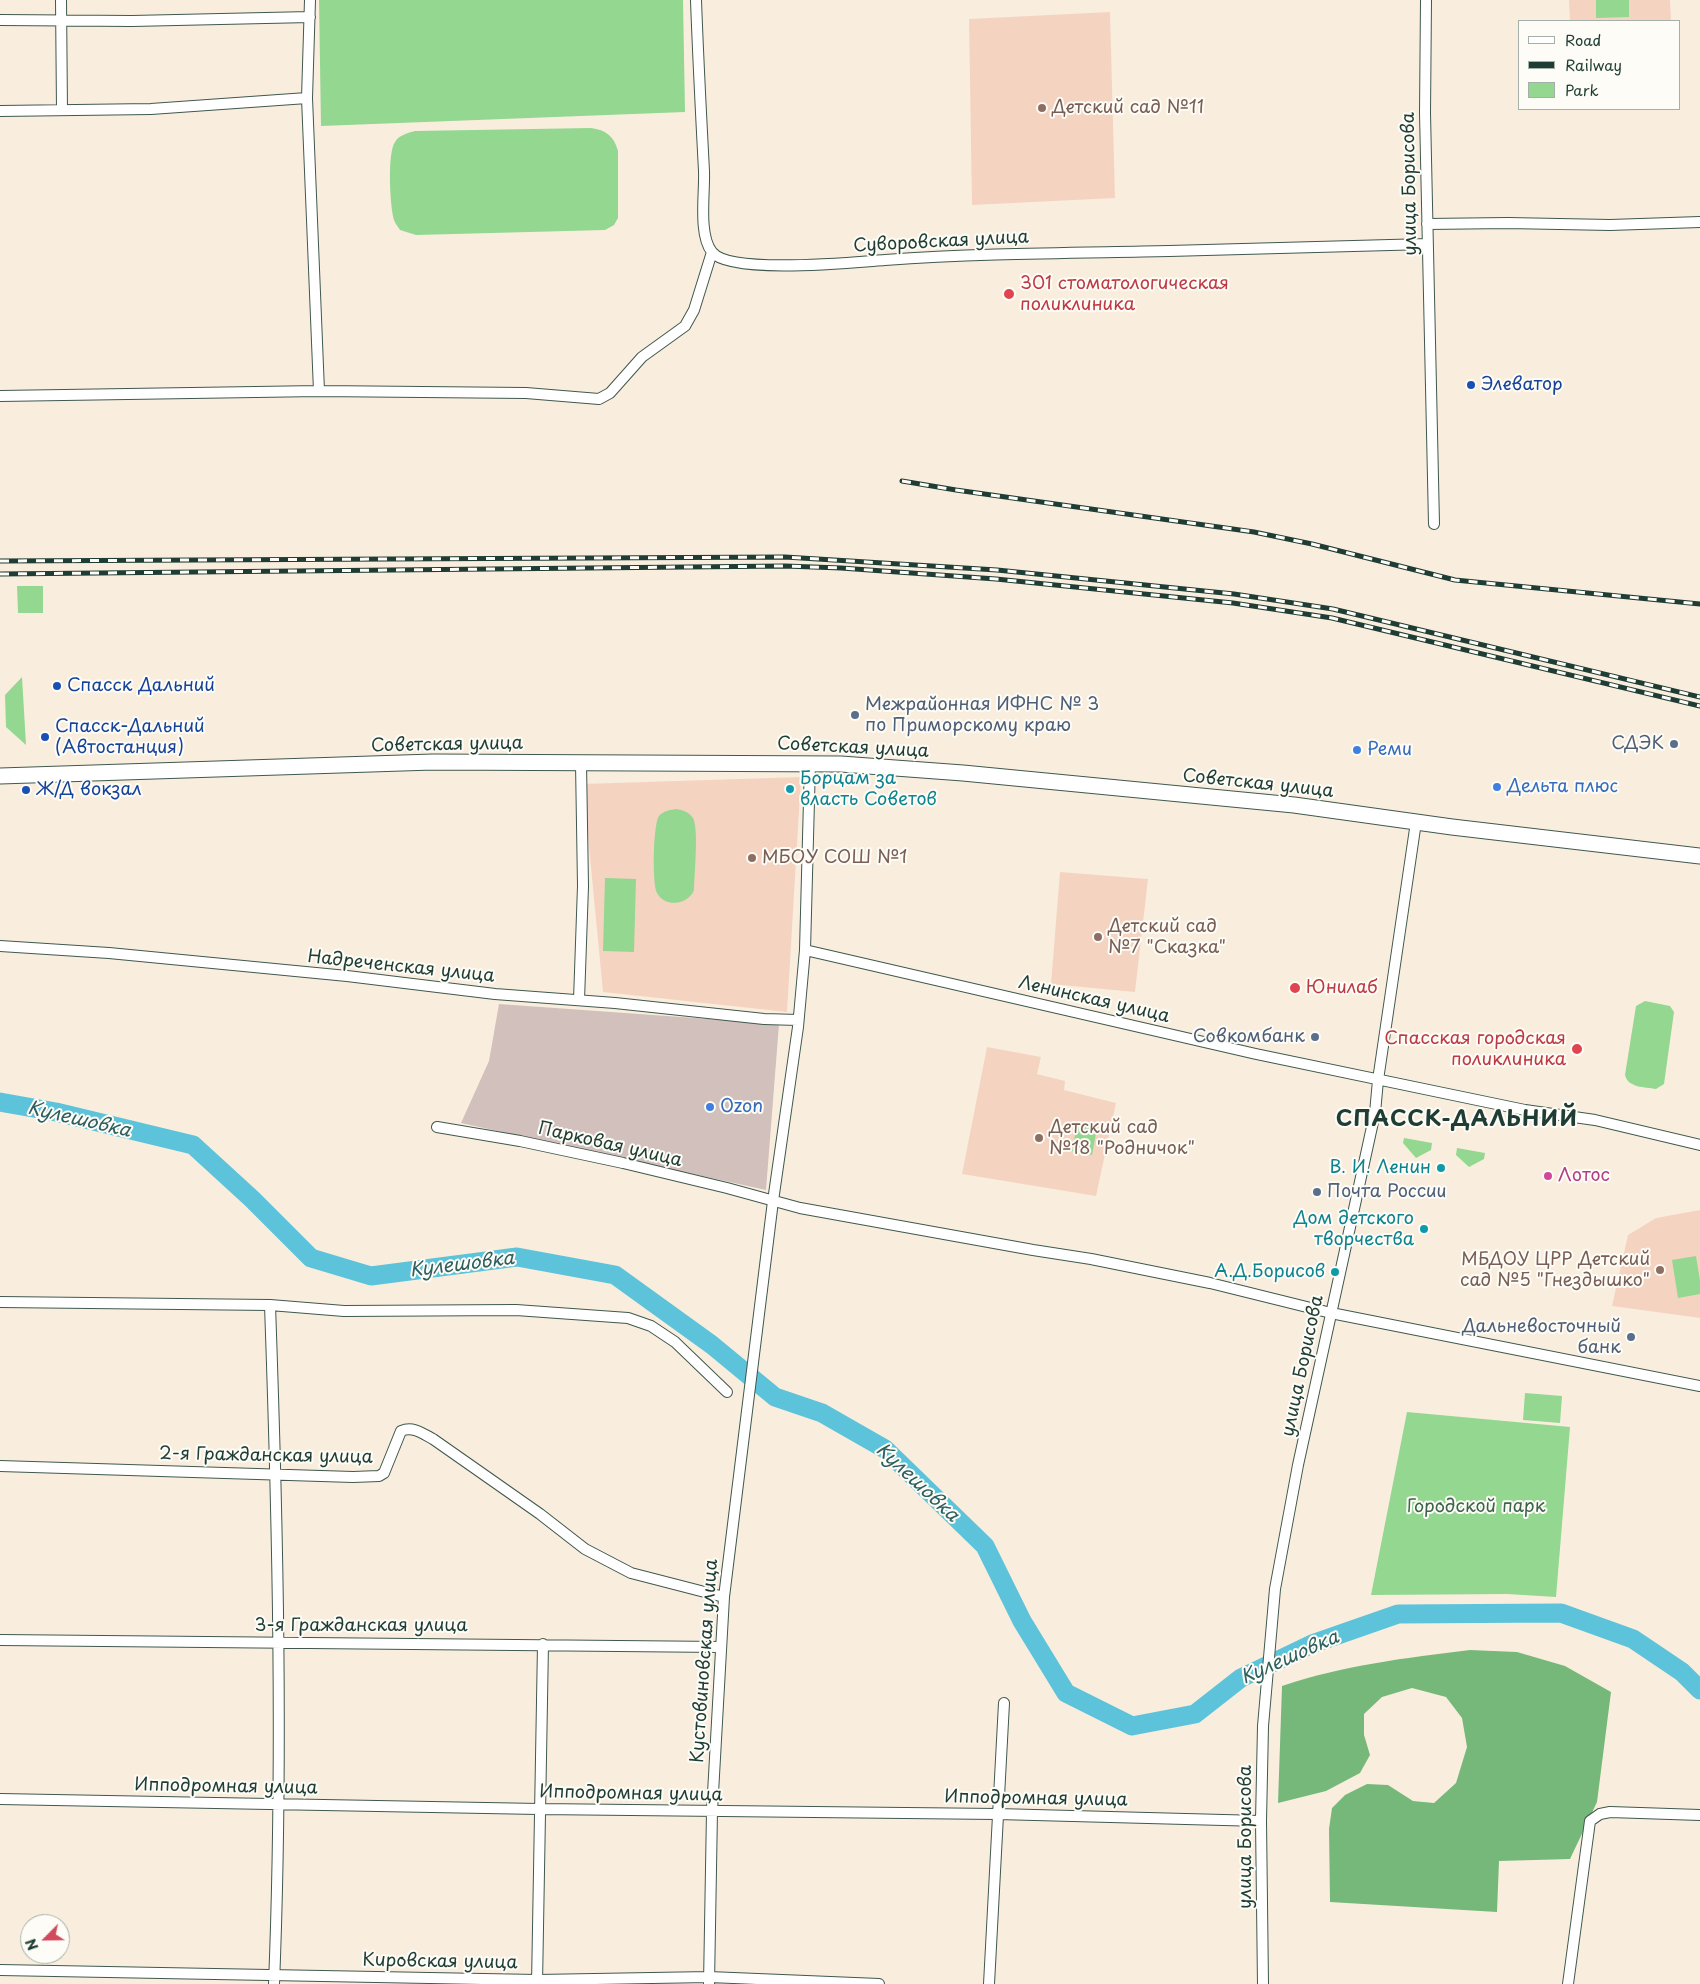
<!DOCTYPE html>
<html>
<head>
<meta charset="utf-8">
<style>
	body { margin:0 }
	#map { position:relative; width:1700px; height:1984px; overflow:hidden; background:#f9eede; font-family:"Playpen Sans",sans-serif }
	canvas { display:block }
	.legend { position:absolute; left:1518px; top:20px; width:162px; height:90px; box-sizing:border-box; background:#fdfcf7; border:1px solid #a4b0a9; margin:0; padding:6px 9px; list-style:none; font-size:15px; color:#1f3d34 }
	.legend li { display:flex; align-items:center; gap:10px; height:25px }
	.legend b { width:25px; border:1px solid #a4b0a9 }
	.north { position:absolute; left:20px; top:1914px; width:50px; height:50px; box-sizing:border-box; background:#fdfcf7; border:1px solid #a4b0a9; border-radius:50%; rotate:247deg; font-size:14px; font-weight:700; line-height:20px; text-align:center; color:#1f3d34 }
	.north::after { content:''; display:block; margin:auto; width:18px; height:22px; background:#d1495b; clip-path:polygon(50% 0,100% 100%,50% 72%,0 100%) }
</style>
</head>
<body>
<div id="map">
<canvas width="1700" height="1984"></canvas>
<ul class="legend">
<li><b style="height:6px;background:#fff"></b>Road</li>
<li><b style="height:6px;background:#1f3d34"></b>Railway</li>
<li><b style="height:14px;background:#93d790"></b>Park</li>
</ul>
<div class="north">N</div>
</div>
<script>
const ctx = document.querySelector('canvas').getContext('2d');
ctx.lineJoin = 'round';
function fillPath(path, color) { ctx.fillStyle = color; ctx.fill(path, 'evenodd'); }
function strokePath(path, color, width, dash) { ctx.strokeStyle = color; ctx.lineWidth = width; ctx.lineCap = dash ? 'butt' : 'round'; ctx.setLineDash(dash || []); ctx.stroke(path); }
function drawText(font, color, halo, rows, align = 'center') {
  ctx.font = font + ' "Playpen Sans",sans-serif'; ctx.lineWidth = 4; ctx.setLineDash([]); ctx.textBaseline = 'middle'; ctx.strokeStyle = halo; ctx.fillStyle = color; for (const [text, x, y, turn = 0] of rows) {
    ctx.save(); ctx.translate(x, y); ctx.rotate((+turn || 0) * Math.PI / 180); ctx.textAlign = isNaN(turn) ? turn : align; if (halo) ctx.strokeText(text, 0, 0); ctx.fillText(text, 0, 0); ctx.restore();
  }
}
fillPath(new Path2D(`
	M 1569,0 L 1670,0 L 1671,21 L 1570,21 Z
	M 1110,12 L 1115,198 L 972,205 L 969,19 Z
	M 801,777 L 787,1012 L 603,992 L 583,784 Z
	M 1060,872 L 1148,879 L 1135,992 L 1051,984 Z
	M 987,1047 L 1041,1057 L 1037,1074 L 1065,1081 L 1064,1090 L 1116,1103 L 1096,1196 L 962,1174 Z
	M 1700,1210 L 1700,1318 L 1612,1306 L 1628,1235 L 1656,1218 Z`), '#f5d3c1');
fillPath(new Path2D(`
	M 499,1004 L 779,1024 L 766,1190 L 461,1123 L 489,1061 Z`), '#d1c0bc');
fillPath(new Path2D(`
	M 319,0 L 683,0 L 685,112 L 321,126 Z
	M 1596,0 L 1629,0 L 1629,17 L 1596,18 Z
	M 591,128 C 606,130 614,136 618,151 L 618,218 L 614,225 L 605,230 L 416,235 L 400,230 C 398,227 395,223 394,220 C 390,207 387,153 395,142 C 399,135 408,133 415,131 Z
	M 17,586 L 43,586 L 43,613 L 18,613 Z
	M 22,677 L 26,745 L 6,727 L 5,695 Z
	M 676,809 C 683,810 689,812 693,818 C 699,829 694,876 694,890 C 688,905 665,908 657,893 C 652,884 653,824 659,816 C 663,811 670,810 676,809 Z
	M 605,878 L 636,879 L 634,952 L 603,951 Z
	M 1645,1001 L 1670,1006 L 1674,1012 L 1664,1084 L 1656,1089 C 1645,1087 1628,1088 1625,1075 L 1636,1006 Z
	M 1077,1125 L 1097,1128 L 1092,1155 L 1072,1151 Z
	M 1404,1138 L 1432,1143 L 1431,1150 L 1416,1158 L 1403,1143 Z
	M 1457,1148 L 1485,1153 L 1484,1159 L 1469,1167 L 1456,1155 Z
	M 1696,1256 L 1700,1281 L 1700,1294 L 1678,1298 L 1672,1260 Z
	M 1525,1393 L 1562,1396 L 1560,1423 L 1523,1420 Z
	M 1407,1412 L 1570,1427 L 1556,1597 L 1507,1594 L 1371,1595 Z`), '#93d790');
fillPath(new Path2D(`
	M 1470,1650 L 1517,1652 L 1565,1666 L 1611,1692 L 1597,1802 L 1570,1859 L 1499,1861 L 1497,1912 L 1330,1902 L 1329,1829 L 1332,1808 L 1345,1795 L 1367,1784 L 1388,1785 L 1413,1801 L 1434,1803 L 1456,1783 L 1467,1747 L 1462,1718 L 1446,1697 L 1412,1688 L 1382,1697 L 1364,1714 L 1364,1735 L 1370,1755 L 1360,1773 L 1326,1791 L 1278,1803 L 1282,1686 C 1344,1665 1406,1658 1470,1650 Z`), '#76b87a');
strokePath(new Path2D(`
	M 0,1102 L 56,1112 L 193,1145 L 252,1199 L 311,1258 L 371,1276 L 517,1257 L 615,1275 L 712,1345 L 775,1397 L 822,1413 L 885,1449 L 985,1546 L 1022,1621 L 1066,1693 L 1132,1726 L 1195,1714 L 1241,1678 L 1312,1644 L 1398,1614 L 1561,1613 L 1633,1639 L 1682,1672 L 1700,1690`), '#5dc3da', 19);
const minor = new Path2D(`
	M 61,0 L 62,110
	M 696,0 C 698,57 701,114 704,171 C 705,192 698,235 712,252 C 730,275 856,262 885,260 C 980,253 1074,253 1169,251 C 1255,249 1341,246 1427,244
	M 1426,0 L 1425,113 L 1434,524
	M 0,20 L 132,21 L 310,17
	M 307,98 L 319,391
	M 0,111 L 151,109 L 307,98 L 310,0
	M 1427,224 L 1508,223 L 1610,225 L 1700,222
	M 0,396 L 319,391 L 526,393 L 599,399 L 610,393 L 642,357 L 685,326 L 694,310 L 712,252
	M 0,946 L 109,953 L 347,976 L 495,994 L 615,1003 L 764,1019 L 798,1020
	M 805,950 L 1256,1054 L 1525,1110 L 1595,1120 L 1700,1145
	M 579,1000 L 583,886 L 581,763
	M 437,1127 L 520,1141 L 623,1163 L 727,1188 L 800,1208 L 1033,1250 L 1091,1259 L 1210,1283 L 1331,1313 L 1700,1386
	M 0,1302 L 270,1305 L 344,1311 L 516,1310 L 628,1318 L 651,1326 L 675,1342 L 727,1392
	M 270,1305 C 278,1531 283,1758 274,1984
	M 0,1466 L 353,1477 L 379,1476 L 384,1473 L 401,1431 C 413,1426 422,1433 433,1439 L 540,1514 L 585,1549 L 631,1573 L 724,1597
	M 0,1640 L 721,1647
	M 0,1799 L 539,1809 L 997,1814 L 1261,1821
	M 0,1970 L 537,1980 L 709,1977 L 879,1984
	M 537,1984 L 543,1644
	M 709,1984 L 712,1811 L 724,1597 L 773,1201 L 798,1027 L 805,950 L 810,763
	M 989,1984 L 1004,1703
	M 1263,1984 L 1261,1821 L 1263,1726 L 1275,1589 L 1298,1465 L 1375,1113 L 1378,1080 L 1416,822
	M 1568,1984 L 1590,1821 L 1600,1814 L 1610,1812 L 1700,1815`);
const primary = new Path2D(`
	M 0,776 L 433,762 L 841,764 L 963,773 L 1294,805 L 1452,827 L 1700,856`);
strokePath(minor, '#40584e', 12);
strokePath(primary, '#40584e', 17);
strokePath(minor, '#fff', 10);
strokePath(primary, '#fff', 15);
const rail = new Path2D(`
	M 902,481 L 956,490 L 1254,532 L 1312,544 L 1455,580 L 1700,604
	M 0,561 L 785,557 L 997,570 L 1234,594 L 1333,609 L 1700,697
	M 0,574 L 785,566 L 841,568 L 996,579 L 1233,603 L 1332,618 L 1700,706`);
strokePath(rail, '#1f3d34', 5);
strokePath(rail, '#fdfcf7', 3, [9]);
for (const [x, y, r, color] of [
	[1042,108,5,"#8d6e63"],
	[1009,294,6,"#e0444e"],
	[1471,385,5,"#1a4fb4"],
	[57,686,5,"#1a4fb4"],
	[855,715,5,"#5c6f8a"],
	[45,737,5,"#1a4fb4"],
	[1674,744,5,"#5c6f8a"],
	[1357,750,5,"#3f7fe0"],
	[1497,787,5,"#3f7fe0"],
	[790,789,5,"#0f9aa8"],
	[26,790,5,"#1a4fb4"],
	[752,858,5,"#8d6e63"],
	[1098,937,5,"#8d6e63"],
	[1295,988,6,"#e0444e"],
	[1315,1037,5,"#5c6f8a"],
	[1577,1049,6,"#e0444e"],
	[710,1107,5,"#3f7fe0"],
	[1039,1138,5,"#8d6e63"],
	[1441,1168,5,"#0f9aa8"],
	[1548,1176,5,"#d1479c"],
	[1317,1192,5,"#5c6f8a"],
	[1424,1229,5,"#0f9aa8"],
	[1660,1270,5,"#8d6e63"],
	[1335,1272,5,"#0f9aa8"],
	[1631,1337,5,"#5c6f8a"]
]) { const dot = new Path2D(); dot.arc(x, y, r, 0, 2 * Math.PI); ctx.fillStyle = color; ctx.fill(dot); strokePath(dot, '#fdfcf7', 2); }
drawText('18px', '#785e54', '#fdfcf7', [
	["Детский сад №11",1052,108],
	["МБОУ СОШ №1",762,858],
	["Детский сад",1108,927],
	["№7 \"Сказка\"",1108,948],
	["Детский сад",1049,1128],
	["№18 \"Родничок\"",1049,1149],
	["МБДОУ ЦРР Детский",1650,1260,"right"],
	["сад №5 \"Гнездышко\"",1650,1281,"right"]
], 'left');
drawText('18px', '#1f3d34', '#fdfcf7', [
	["улица Борисова",1410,184,-91],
	["Суворовская улица",941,242,-3],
	["Советская улица",447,745,-1],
	["Советская улица",853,748,3],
	["Советская улица",1258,784,6],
	["Надреченская улица",401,967,6],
	["Ленинская улица",1094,1000,13],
	["Парковая улица",610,1145,13],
	["улица Борисова",1303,1366,-78],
	["2-я Гражданская улица",266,1456,1],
	["3-я Гражданская улица",361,1626],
	["Кустовиновская улица",705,1661,-86],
	["Ипподромная улица",226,1787,1],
	["Ипподромная улица",631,1794,1],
	["Ипподромная улица",1036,1799,1],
	["улица Борисова",1246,1837,-90],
	["Кировская улица",440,1962,1]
]);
drawText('18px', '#be3a42', '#fdfcf7', [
	["301 стоматологическая",1020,284],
	["поликлиника",1020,305],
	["Юнилаб",1306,988],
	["Спасская городская",1566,1039,"right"],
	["поликлиника",1566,1060,"right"]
], 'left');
drawText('18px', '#164399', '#fdfcf7', [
	["Элеватор",1481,385],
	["Спасск Дальний",67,686],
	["Спасск-Дальний",55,727],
	["(Автостанция)",55,748],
	["Ж/Д вокзал",36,790]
], 'left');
drawText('18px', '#4e5e75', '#fdfcf7', [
	["Межрайонная ИФНС № 3",865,705,"left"],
	["по Приморскому краю",865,726,"left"],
	["СДЭК",1664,744],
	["Совкомбанк",1305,1037],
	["Почта России",1327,1192,"left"],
	["Дальневосточный",1621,1327],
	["банк",1621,1348]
], 'right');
drawText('18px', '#366cbe', '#fdfcf7', [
	["Реми",1367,750],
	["Дельта плюс",1507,787],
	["Ozon",720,1107]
], 'left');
drawText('18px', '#0d838f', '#fdfcf7', [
	["Борцам за",800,779,"left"],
	["власть Советов",800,800,"left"],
	["В. И. Ленин",1431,1168],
	["Дом детского",1414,1219],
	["творчества",1414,1240],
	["А.Д.Борисов",1325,1272]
], 'right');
drawText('18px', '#b23c85', '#fdfcf7', [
	["Лотос",1558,1176]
], 'left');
drawText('18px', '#3c644b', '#fdfcf7', [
	["Городской парк",1476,1507]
]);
drawText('italic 19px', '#2e5e5e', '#fdfcf7', [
	["Кулешовка",79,1120,13],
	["Кулешовка",462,1265,-7],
	["Кулешовка",917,1483,43],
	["Кулешовка",1290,1658,-24]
]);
ctx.letterSpacing = '1px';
drawText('bold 22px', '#1f3d34', '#fdfcf7', [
	["СПАССК-ДАЛЬНИЙ",1457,1120]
]);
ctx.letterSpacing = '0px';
</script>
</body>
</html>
